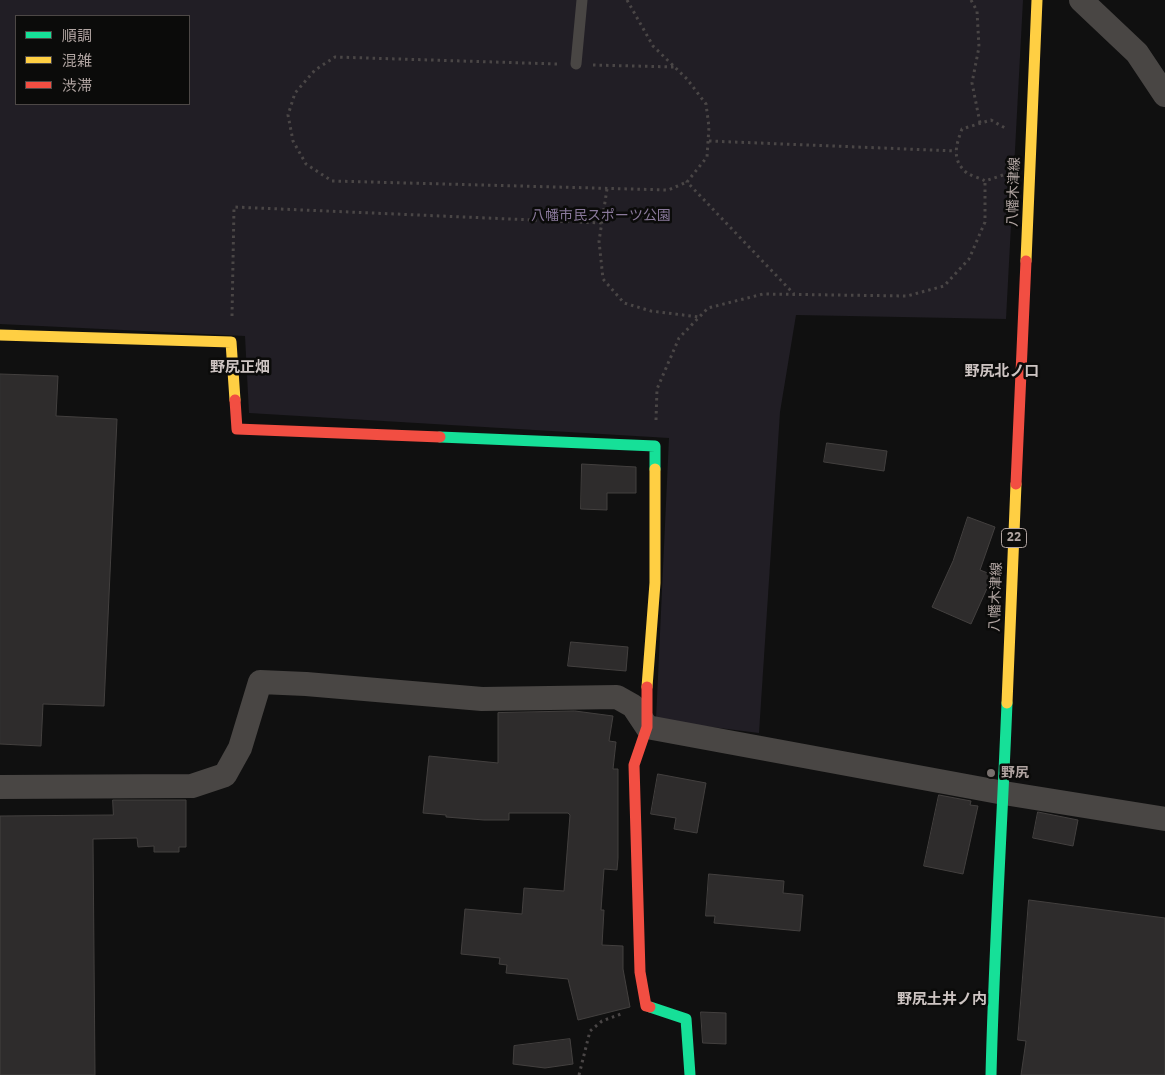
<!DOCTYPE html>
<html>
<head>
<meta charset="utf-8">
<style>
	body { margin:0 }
	#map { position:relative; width:1165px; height:1075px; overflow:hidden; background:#101010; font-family:"IBM Plex Sans","Noto Sans JP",sans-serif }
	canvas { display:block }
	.legend { position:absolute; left:15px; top:15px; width:175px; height:90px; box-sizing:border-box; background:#0b0b0a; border:1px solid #4d4846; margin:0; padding:6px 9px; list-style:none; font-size:15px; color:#b0a4a1 }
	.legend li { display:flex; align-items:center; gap:10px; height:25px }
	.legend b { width:25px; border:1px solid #4d4846 }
</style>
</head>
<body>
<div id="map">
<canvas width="1165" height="1075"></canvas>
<ul class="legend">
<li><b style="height:6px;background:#16e098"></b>順調</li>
<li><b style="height:6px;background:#ffcf43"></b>混雑</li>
<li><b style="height:6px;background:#f24e42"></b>渋滞</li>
</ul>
</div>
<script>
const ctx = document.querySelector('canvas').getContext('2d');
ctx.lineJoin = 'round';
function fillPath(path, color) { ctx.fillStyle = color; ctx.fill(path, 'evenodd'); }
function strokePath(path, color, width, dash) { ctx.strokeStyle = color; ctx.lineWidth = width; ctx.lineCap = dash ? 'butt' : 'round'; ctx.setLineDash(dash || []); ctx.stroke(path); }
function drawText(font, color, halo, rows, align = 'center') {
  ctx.font = font + ' "IBM Plex Sans","Noto Sans JP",sans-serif'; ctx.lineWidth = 5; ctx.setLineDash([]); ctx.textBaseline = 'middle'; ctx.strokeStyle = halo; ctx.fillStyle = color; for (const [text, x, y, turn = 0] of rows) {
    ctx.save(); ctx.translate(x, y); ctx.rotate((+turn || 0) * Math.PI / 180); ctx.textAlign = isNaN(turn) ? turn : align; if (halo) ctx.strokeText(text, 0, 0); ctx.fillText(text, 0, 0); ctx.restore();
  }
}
fillPath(new Path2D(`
	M 0,0 L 1023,0 L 1006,319 L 796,315 L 780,412 L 759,733 L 656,720 L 669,438 L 249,413 L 245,336 L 0,324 ZM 16,16 L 189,16 L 189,104 L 16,104 Z`), '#211e25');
const building = new Path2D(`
	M 0,374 L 58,376 L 56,416 L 117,419 L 104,706 L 43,704 L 41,746 L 0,744 Z
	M 827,443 L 887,451 L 884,471 L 824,462 Z
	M 582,464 L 636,467 L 636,493 L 607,493 L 607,510 L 581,509 Z
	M 968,517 L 995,527 L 980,570 L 993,575 L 971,624 L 932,607 L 953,561 Z
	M 571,642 L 628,647 L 626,671 L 568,666 Z
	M 575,711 L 613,716 L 609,741 L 616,742 L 613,769 L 618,769 L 618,858 L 617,870 L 604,869 L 601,910 L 604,910 L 602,945 L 623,946 L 623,969 L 630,1007 L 578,1020 L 568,979 L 506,973 L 507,965 L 499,964 L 500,958 L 461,954 L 465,909 L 522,914 L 524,888 L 564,891 L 570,815 L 568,813 L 509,813 L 509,820 L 484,820 L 446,817 L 446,815 L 423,813 L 429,756 L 498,763 L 498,713 Z
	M 658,774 L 706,783 L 697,833 L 674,829 L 676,818 L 651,814 Z
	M 939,795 L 971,801 L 970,805 L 978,806 L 963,874 L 924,866 Z
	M 113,800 L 186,800 L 186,847 L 179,847 L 179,852 L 154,852 L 154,846 L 138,847 L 137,838 L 93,839 L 95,1075 L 0,1075 L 0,816 L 113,815 Z
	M 1038,812 L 1078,820 L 1073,846 L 1033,838 Z
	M 709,874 L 784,881 L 783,893 L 803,895 L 800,931 L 714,923 L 715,916 L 706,916 Z
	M 1029,900 L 1165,918 L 1165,1075 L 1021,1075 L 1026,1041 L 1018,1040 Z
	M 701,1012 L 726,1013 L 726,1044 L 703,1043 Z
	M 570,1039 L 573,1064 L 545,1068 L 513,1064 L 514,1046 Z`);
fillPath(building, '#2e2c2c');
strokePath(building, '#43403f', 1);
strokePath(new Path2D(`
	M 627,0 L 653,46 L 687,79 L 706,104 L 709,127 L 707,157 L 687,182 L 794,294
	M 971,0 L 977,11 L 979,47 L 972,83 L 980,123
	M 557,64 L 335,57 L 315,70 L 295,93 L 288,115 L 293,141 L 306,164 L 332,181 L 668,190 L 687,182
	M 593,65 L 675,67
	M 709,141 L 956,151
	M 1003,175 L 985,181 C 980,178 972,176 967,173 C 951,160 956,145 962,129 L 991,120 L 1005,128
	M 607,189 L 599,241 L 603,279 L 624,303 L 651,311 L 699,317
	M 232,316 L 234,207 L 602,223
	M 656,420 L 657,389 L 679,338 L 708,308 L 763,294 L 907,296 L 944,286 L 969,259 L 985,222 L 985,181
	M 579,1075 L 590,1031 L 602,1021 L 621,1014`), '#4a4646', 3, [2.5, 4]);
strokePath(new Path2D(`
	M 576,64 L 582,0`), '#494644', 11);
strokePath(new Path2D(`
	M 1081,0 L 1137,53 L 1165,95
	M 0,787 L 192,786 L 225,775 L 240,748 L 260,682 L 306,684 L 482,699 L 617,697 L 633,706 L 647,727 L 1004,793 L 1165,819`), '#494644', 24);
strokePath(new Path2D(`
	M 440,437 L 655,446 L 655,469
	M 650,1007 L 686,1019 L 690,1075
	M 991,1075 C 994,951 1002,827 1007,703`), '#16e098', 11);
strokePath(new Path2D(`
	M 1026,261 L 1037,0
	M 0,335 L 231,342 L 235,400
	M 647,687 L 655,583 L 655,469
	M 1007,703 L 1016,484`), '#ffcf43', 11);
strokePath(new Path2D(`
	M 235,400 L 237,429 L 440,437
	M 1016,484 L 1026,261
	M 647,687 L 647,727 L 634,765 L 640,972 L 646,1006 L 650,1007`), '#f24e42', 11);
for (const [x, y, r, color] of [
	[991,773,5,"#78706e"]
]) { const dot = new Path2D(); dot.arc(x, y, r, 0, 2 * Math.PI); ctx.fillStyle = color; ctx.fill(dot); strokePath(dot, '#0b0b0a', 2); }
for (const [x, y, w] of [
	[1014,538,25]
]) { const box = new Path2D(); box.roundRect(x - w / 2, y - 9.5, w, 19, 4); ctx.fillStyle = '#0b0b0a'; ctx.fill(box); strokePath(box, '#b0a4a1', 1); }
drawText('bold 12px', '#b0a4a1', null, [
	["22",1014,538]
]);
drawText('14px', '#b0a4a1', '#0b0b0a', [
	["八幡木津線",1014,192,-88],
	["八幡木津線",996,597,-88]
]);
drawText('14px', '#8a799b', '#0b0b0a', [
	["八幡市民スポーツ公園",601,216]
]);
drawText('bold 14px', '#b0a4a1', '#0b0b0a', [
	["野尻",1001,773]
], 'left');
drawText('bold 15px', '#cdc4c2', '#0b0b0a', [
	["野尻正畑",240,368],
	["野尻北ノ口",1002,372],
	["野尻土井ノ内",942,1000]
]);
</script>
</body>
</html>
